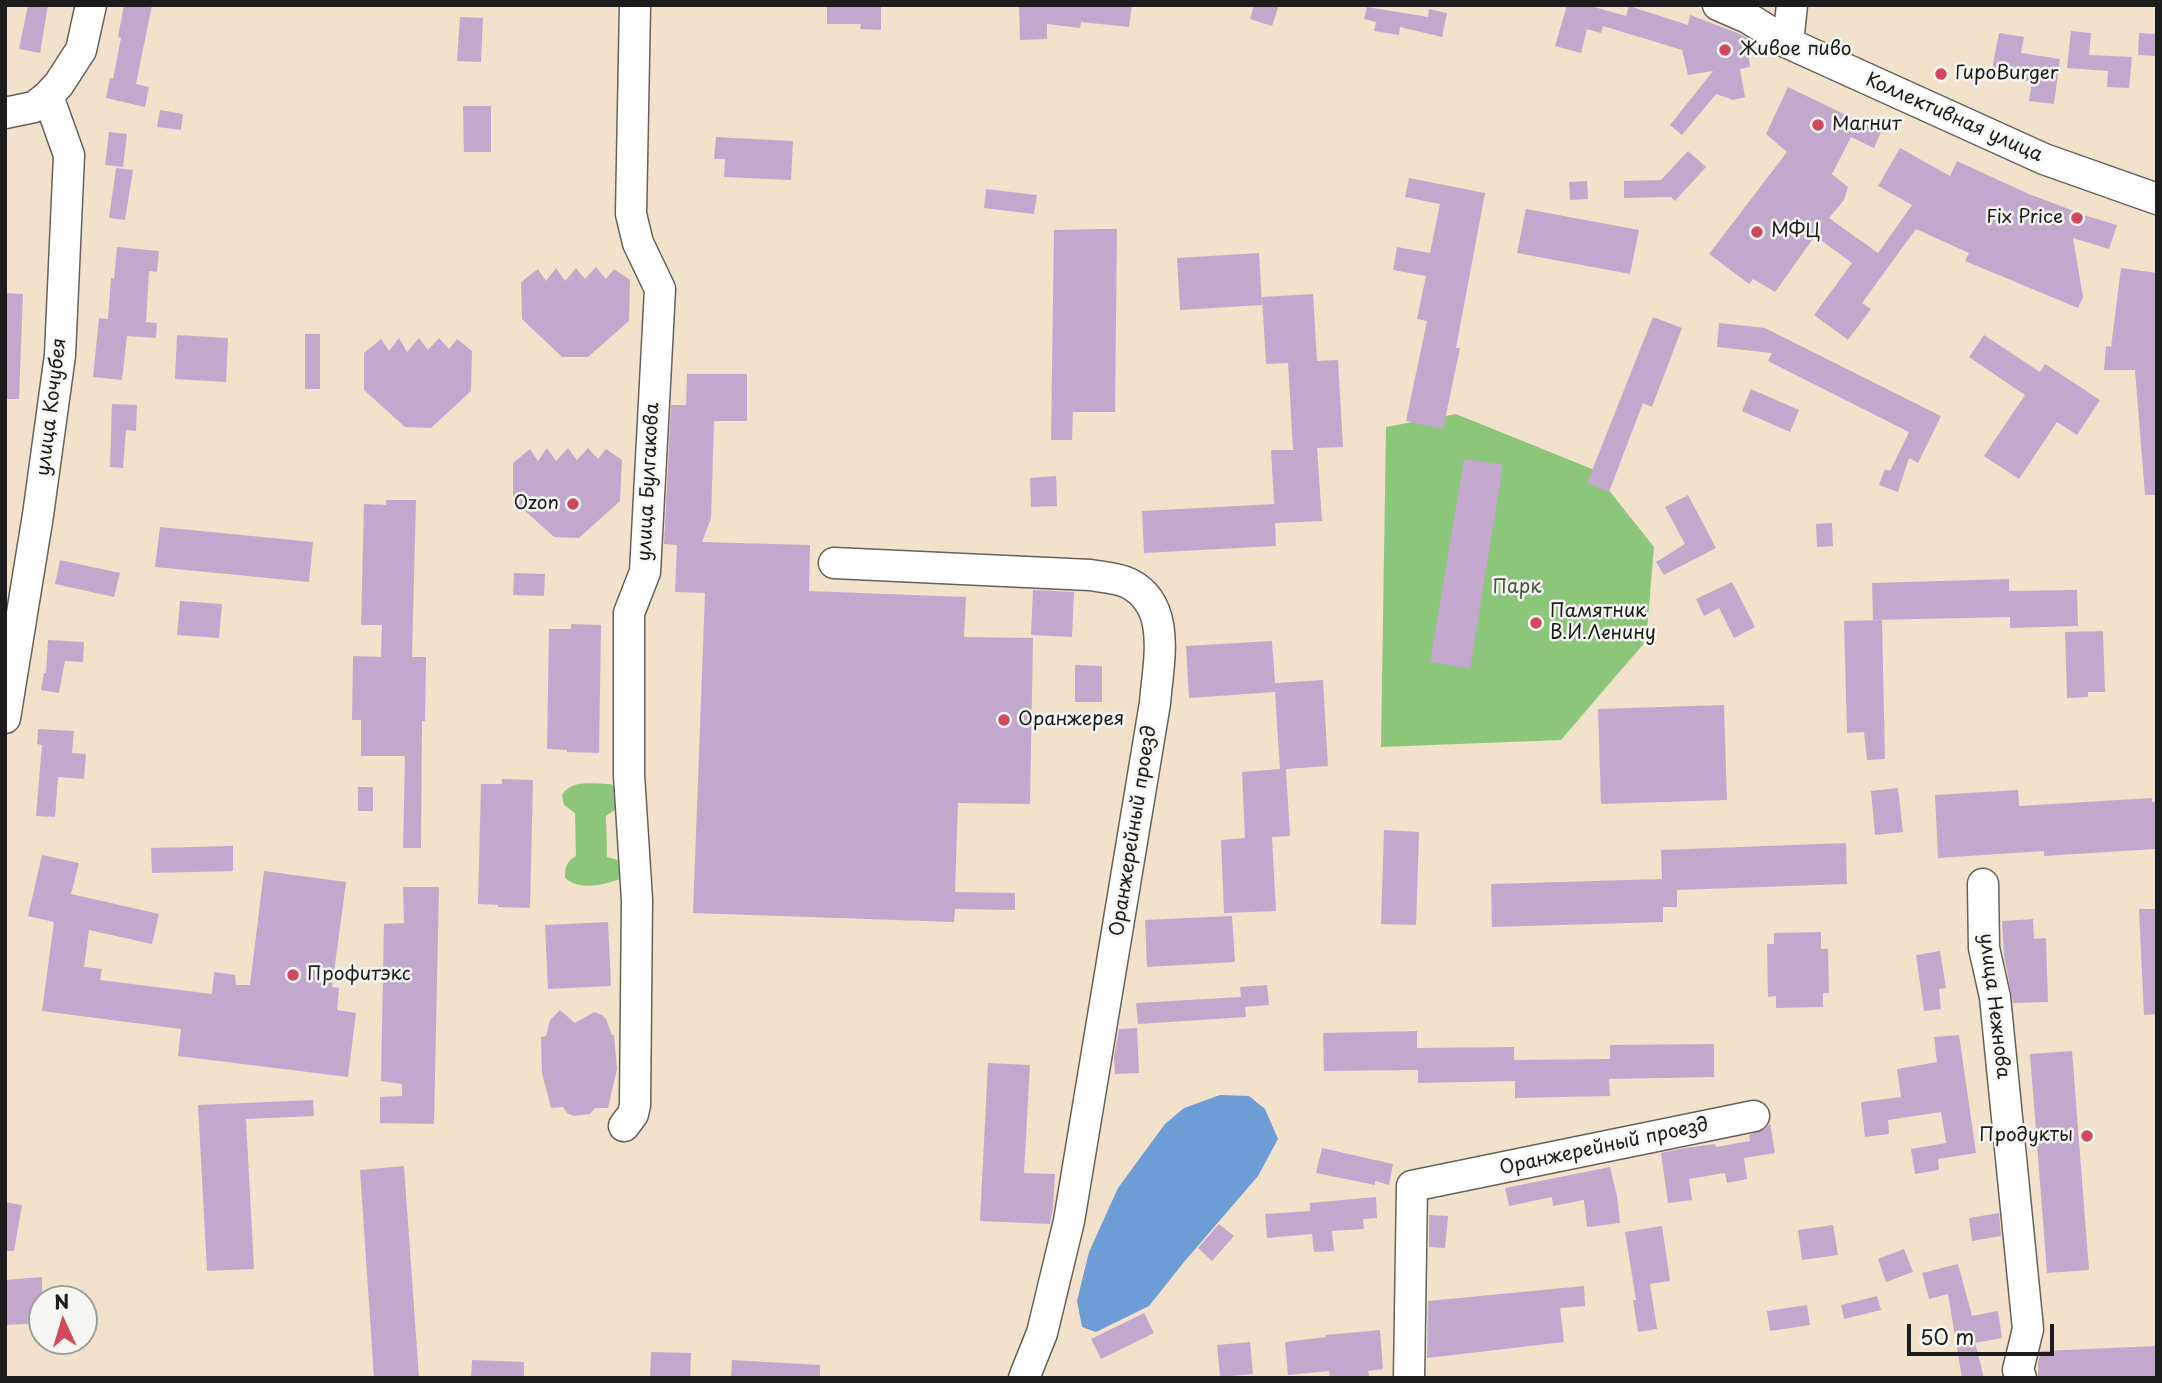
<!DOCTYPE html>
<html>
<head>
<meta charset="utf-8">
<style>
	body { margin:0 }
	#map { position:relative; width:2162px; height:1383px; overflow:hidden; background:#f3e2cb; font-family:"Playpen Sans",sans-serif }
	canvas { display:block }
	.frame { position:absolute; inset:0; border:7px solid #1c1c1c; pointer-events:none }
	.north { position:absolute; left:28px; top:1285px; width:70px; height:70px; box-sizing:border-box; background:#f6f6f2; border:2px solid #9f9f9c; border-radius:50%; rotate:356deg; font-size:19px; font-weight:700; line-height:28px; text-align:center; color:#1c1c1c }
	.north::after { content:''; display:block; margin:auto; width:24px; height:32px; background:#d1495b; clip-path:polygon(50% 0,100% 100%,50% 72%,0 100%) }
	.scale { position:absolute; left:1907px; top:1324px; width:147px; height:32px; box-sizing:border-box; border:4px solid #1c1c1c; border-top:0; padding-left:9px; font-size:21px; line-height:24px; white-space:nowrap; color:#1c1c1c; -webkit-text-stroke:5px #f6f6f2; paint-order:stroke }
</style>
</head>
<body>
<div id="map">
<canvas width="2162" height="1383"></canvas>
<div class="frame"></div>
<div class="north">N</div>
<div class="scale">50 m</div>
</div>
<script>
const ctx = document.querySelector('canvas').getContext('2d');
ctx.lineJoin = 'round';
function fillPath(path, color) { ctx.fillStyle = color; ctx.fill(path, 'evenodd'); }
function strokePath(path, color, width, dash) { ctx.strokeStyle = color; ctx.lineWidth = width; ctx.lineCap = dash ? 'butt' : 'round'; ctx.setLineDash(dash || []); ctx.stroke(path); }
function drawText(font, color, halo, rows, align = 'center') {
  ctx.font = font + ' "Playpen Sans",sans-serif'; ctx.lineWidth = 5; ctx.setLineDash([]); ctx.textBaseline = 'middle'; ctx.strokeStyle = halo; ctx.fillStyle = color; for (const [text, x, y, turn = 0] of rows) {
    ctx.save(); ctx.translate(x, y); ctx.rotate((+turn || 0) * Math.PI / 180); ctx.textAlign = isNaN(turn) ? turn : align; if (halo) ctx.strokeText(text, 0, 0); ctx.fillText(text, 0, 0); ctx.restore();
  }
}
fillPath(new Path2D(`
	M 1456,414 L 1592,469 L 1654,547 L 1646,641 L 1561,740 L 1381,747 L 1386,427 Z
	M 610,784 L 618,787 L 619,807 L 606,816 L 607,857 L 618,860 L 620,869 L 620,879 C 603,885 580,891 565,878 C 565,867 566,862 576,856 L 575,813 L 564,805 L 562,795 C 571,779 594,784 610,784 Z`), '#8cc67a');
fillPath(new Path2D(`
	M 1220,1095 L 1249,1096 L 1265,1109 L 1278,1139 L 1258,1176 L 1184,1262 L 1149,1306 L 1096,1332 L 1082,1327 L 1077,1301 L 1089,1252 L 1118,1188 L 1165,1124 L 1184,1108 Z`), '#6d9cd6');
fillPath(new Path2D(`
	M 28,5 L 48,5 L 40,53 L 19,49 Z
	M 124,5 L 152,5 L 136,84 L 149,87 L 145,107 L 106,98 L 110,78 L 113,79 L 121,38 L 118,37 Z
	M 827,5 L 881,5 L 881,30 L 860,29 L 861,24 L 827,24 Z
	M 1065,5 L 1132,5 L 1129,27 L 1081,22 L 1080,28 L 1047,24 L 1047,39 L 1020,40 L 1019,7 Z
	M 1254,5 L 1279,5 L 1272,26 L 1250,19 Z
	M 1567,5 L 1587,5 L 1626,16 L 1629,6 L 1688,25 L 1690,15 L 1740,34 L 1747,38 L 1750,67 L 1740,69 L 1745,97 L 1733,100 L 1716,94 L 1682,135 L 1670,125 L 1713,71 L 1688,75 L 1682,50 L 1603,26 L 1601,33 L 1587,29 L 1581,53 L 1555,46 Z
	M 1367,7 L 1428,17 L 1429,9 L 1447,13 L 1442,37 L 1400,27 L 1399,35 L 1374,31 L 1376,22 L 1364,19 Z
	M 460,17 L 483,18 L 481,62 L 457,61 Z
	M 2071,31 L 2091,33 L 2089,55 L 2132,57 L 2129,88 L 2107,87 L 2108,71 L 2067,68 Z
	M 1999,33 L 2024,37 L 2021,53 L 2060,59 L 2054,104 L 2029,101 L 2032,82 L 1991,74 Z
	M 2139,33 L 2157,34 L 2157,56 L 2138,55 Z
	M 1788,87 L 1881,132 L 1874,148 L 1851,137 L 1832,174 L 1848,187 L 1844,200 L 1829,218 L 1878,253 L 1912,205 L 1878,186 L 1900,148 L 1950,176 L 1957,161 L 2029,194 L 2087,216 L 2117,225 L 2109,249 L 2073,238 L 2083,297 L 2078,308 L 1965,261 L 1969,253 L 1916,229 L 1862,303 L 1871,309 L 1848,340 L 1814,315 L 1852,263 L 1815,236 L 1775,292 L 1753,279 L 1749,284 L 1709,254 L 1787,152 L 1766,134 Z
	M 463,106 L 491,106 L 491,152 L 464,152 Z
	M 160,110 L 183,114 L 181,130 L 157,127 Z
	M 109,132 L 127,134 L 123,167 L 105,165 Z
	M 716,137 L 793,141 L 791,180 L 724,177 L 725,159 L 714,159 Z
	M 1688,151 L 1706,167 L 1675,201 L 1671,197 L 1624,198 L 1624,181 L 1661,180 Z
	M 116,168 L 133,170 L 125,220 L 109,218 Z
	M 1409,178 L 1485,193 L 1456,348 L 1460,348 L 1443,429 L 1406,421 L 1427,321 L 1417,319 L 1426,276 L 1393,270 L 1397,247 L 1430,253 L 1440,204 L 1405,197 Z
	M 1587,181 L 1588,199 L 1570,200 L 1569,182 Z
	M 986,189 L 1037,195 L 1034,214 L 984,208 Z
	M 1526,209 L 1639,230 L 1630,274 L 1517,253 Z
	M 1097,229 L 1117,229 L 1115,412 L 1073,412 L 1072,440 L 1051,440 L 1054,230 Z
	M 117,247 L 159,251 L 157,272 L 149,271 L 146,322 L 157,323 L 156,338 L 127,336 L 122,380 L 93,377 L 99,318 L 108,319 L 111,278 L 114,279 Z
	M 1259,253 L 1262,305 L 1180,310 L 1177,258 Z
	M 596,267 L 606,279 L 614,269 L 630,280 L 629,321 L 588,357 L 562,357 L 522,319 L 521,282 L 538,269 L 546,281 L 556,268 L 565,281 L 576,268 L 585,279 Z
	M 2121,268 L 2157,273 L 2157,495 L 2145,495 L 2135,370 L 2104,370 L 2106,346 L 2111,347 Z
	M 5,293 L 23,294 L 19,399 L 5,399 Z
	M 1313,294 L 1317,361 L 1338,360 L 1343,447 L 1317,448 L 1322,521 L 1275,523 L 1276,546 L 1144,553 L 1142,511 L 1274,504 L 1271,450 L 1293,450 L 1288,363 L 1266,364 L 1262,297 Z
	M 1653,317 L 1682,328 L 1652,407 L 1643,403 L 1609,492 L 1587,483 Z
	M 1719,323 L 1765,328 L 1941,416 L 1918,463 L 1909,458 L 1898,492 L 1879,485 L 1885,469 L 1890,471 L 1909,432 L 1768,361 L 1772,353 L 1717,347 Z
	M 305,334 L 320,334 L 320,389 L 305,389 Z
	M 177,335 L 228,338 L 226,382 L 175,379 Z
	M 1984,335 L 2040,372 L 2045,364 L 2100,400 L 2077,435 L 2057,422 L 2019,479 L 1984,456 L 2025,395 L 1969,357 Z
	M 399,338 L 407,352 L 419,338 L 428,350 L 439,338 L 449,349 L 457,339 L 472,351 L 471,391 L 431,428 L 405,427 L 364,390 L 364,353 L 381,339 L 389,351 Z
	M 687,374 L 747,374 L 747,421 L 714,421 L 711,518 L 702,542 L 810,545 L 809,591 L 966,597 L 964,637 L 1033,638 L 1030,804 L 958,803 L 955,892 L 1015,893 L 1015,910 L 955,909 L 954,922 L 693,913 L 705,593 L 675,592 L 677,545 L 664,544 L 671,405 L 686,405 Z
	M 1751,389 L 1799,410 L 1790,432 L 1742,411 Z
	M 112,404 L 137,405 L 136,431 L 126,430 L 123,468 L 110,467 Z
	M 547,448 L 556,461 L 568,448 L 577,460 L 588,448 L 598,459 L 606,449 L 622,460 L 620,501 L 579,538 L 554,537 L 513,500 L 513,463 L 530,449 L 538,461 Z
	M 1464,459 L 1503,465 L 1470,669 L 1430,662 Z
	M 1056,476 L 1057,506 L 1031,507 L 1030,478 Z
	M 1688,495 L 1716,548 L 1664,575 L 1656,562 L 1685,544 L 1665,507 Z
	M 386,500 L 416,500 L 412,657 L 426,657 L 425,721 L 422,721 L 421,848 L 403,848 L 405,756 L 361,756 L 361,720 L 352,720 L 353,656 L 381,657 L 382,625 L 361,625 L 364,504 L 386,505 Z
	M 1832,523 L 1833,546 L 1817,547 L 1816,524 Z
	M 160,527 L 313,542 L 309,582 L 155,567 Z
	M 60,560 L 120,573 L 114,597 L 55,584 Z
	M 514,573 L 545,574 L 544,596 L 513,595 Z
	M 2009,579 L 2009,591 L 2077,590 L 2078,626 L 2010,628 L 2010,617 L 1873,620 L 1872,583 Z
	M 1732,582 L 1755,627 L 1734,638 L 1719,608 L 1704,616 L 1696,599 Z
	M 1033,590 L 1074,592 L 1072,637 L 1031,635 Z
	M 180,601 L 222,604 L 219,638 L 177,635 Z
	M 1882,620 L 1885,759 L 1867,760 L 1864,732 L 1847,733 L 1844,621 Z
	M 571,624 L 601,625 L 599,753 L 567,752 L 567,750 L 547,749 L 549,629 L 571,629 Z
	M 2103,631 L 2105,692 L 2088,692 L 2088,697 L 2067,698 L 2065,632 Z
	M 48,640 L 84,642 L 83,662 L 65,661 L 59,693 L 41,690 L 44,673 L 46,673 Z
	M 1272,641 L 1275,683 L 1323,680 L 1328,766 L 1286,769 L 1290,836 L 1272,837 L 1276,911 L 1224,913 L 1221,840 L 1245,838 L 1242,772 L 1280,769 L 1275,692 L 1189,698 L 1186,646 Z
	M 1075,665 L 1102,666 L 1102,702 L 1075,702 Z
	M 1724,705 L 1727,800 L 1601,804 L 1598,709 Z
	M 38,729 L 74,731 L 72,753 L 86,754 L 84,779 L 58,777 L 55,817 L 36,816 L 42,745 L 37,744 Z
	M 502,779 L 533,780 L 530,908 L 498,907 L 498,905 L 478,904 L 481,784 L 502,784 Z
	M 358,787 L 373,787 L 373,811 L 358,811 Z
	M 1898,788 L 1903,832 L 1875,835 L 1871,791 Z
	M 2018,790 L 2019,806 L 2152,798 L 2152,802 L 2157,802 L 2157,842 L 2155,842 L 2155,849 L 2044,856 L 2044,851 L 1938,858 L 1935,795 Z
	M 1384,830 L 1419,832 L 1416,925 L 1381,924 Z
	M 1846,843 L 1847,884 L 1677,890 L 1677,907 L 1663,907 L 1663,922 L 1492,927 L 1491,884 L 1662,879 L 1661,850 Z
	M 233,846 L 233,871 L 152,873 L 151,848 Z
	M 42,855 L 79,863 L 71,894 L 159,914 L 152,944 L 89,930 L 84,967 L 102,969 L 100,980 L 212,994 L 214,972 L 235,975 L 236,985 L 250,985 L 264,871 L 346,882 L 332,987 L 339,988 L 337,1010 L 356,1013 L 348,1077 L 178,1056 L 181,1029 L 42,1011 L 54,922 L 28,916 Z
	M 403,887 L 439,887 L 434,1124 L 380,1123 L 380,1097 L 402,1096 L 402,1084 L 381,1081 L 384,924 L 404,923 Z
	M 2139,909 L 2157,909 L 2157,1014 L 2144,1015 Z
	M 1232,916 L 1235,962 L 1147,967 L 1145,920 Z
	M 2033,919 L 2034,939 L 2046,938 L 2048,1002 L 2013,1003 L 2004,955 L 2002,921 Z
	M 608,922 L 611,986 L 548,989 L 545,925 Z
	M 1821,932 L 1821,949 L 1828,949 L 1829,993 L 1823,993 L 1823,1007 L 1776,1008 L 1776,996 L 1768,997 L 1767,944 L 1774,944 L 1774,933 Z
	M 1940,951 L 1946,988 L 1939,989 L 1941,1009 L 1924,1011 L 1916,955 Z
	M 1267,985 L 1269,1005 L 1245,1007 L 1246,1017 L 1138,1024 L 1136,1003 L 1241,997 L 1240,987 Z
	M 560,1010 L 575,1023 L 594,1012 L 602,1015 L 606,1019 L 612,1035 L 614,1035 L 617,1069 L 608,1108 L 595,1108 L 590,1114 L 574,1116 L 567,1113 L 563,1107 L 551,1108 L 542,1073 L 541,1037 L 546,1036 L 550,1020 Z
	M 1137,1028 L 1139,1073 L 1115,1074 L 1114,1057 L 1119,1029 Z
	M 1417,1031 L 1417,1048 L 1514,1047 L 1514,1060 L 1610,1059 L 1610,1045 L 1714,1044 L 1714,1077 L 1609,1079 L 1610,1096 L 1515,1098 L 1515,1081 L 1418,1083 L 1418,1070 L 1324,1071 L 1323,1033 Z
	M 1959,1035 L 1976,1153 L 1938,1159 L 1939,1170 L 1915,1174 L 1911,1149 L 1946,1143 L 1941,1112 L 1888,1120 L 1889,1134 L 1865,1137 L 1861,1102 L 1901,1097 L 1897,1069 L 1937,1062 L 1934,1037 Z
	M 2072,1051 L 2089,1270 L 2047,1273 L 2030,1054 Z
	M 988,1063 L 1030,1065 L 1024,1173 L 1055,1174 L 1053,1208 L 1050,1224 L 980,1221 Z
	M 313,1100 L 314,1116 L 246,1119 L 254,1269 L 207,1271 L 198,1105 Z
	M 1770,1123 L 1775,1153 L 1744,1158 L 1747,1179 L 1727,1183 L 1725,1173 L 1689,1179 L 1692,1200 L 1668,1203 L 1661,1153 L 1685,1148 L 1715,1144 L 1716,1147 L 1750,1141 L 1749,1135 L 1765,1129 Z
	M 1322,1148 L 1393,1164 L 1389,1185 L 1375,1181 L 1375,1185 L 1316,1173 Z
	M 404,1166 L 419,1378 L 374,1378 L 360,1170 Z
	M 1610,1167 L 1617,1196 L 1620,1223 L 1587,1227 L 1584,1200 L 1553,1206 L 1552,1197 L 1509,1206 L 1505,1188 Z
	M 1376,1197 L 1377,1218 L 1363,1219 L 1364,1229 L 1332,1231 L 1334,1251 L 1314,1252 L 1312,1234 L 1267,1238 L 1265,1214 L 1310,1211 L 1310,1203 Z
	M 5,1202 L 22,1205 L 14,1251 L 5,1251 Z
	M 1999,1213 L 2001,1236 L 1972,1241 L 1969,1218 Z
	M 1429,1215 L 1448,1216 L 1445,1248 L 1429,1247 Z
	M 1219,1224 L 1234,1236 L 1212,1261 L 1198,1248 Z
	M 1833,1225 L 1838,1255 L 1802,1260 L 1798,1230 Z
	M 1662,1226 L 1670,1281 L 1650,1284 L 1657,1329 L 1638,1332 L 1633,1300 L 1636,1300 L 1625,1232 Z
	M 1904,1249 L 1913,1272 L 1886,1282 L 1878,1259 Z
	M 1958,1264 L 1972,1316 L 1998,1311 L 2002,1338 L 1975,1343 L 1984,1378 L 1962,1378 L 1948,1294 L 1929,1299 L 1922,1273 Z
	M 42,1277 L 42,1323 L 5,1325 L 5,1280 Z
	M 1584,1286 L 1585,1306 L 1560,1308 L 1564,1342 L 1427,1358 L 1428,1301 Z
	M 1877,1296 L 1881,1310 L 1844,1319 L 1841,1305 Z
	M 1807,1305 L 1810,1325 L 1770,1331 L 1767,1311 Z
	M 1144,1313 L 1154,1333 L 1101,1359 L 1091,1339 Z
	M 1380,1330 L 1383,1369 L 1368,1371 L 1369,1376 L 1355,1378 L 1330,1378 L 1329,1371 L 1288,1375 L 1285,1342 L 1326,1337 L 1326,1335 Z
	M 1250,1342 L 1253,1374 L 1220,1377 L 1217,1345 Z
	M 2157,1346 L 2157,1378 L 2038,1378 L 2038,1363 L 2041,1351 Z
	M 651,1352 L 691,1353 L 690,1378 L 650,1378 Z
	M 472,1360 L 524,1362 L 524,1378 L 471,1378 Z
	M 732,1360 L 820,1365 L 820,1378 L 731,1378 Z`), '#c3a8cd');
const minor = new Path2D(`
	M 1718,5 L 1748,18 L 1788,43 L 2044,159 L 2157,199
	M 1788,43 L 1792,5
	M 5,113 L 34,107 L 48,96 L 59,84 L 81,50 L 91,5
	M 834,563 L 1090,575 C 1102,577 1118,578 1128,583 C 1173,605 1158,663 1155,703 L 1069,1221 L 1042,1333 L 1024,1378
	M 5,718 L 38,515 L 60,355 L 69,155 L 48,96
	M 1983,884 L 1984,948 L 1995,997 L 2028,1329 L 2018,1370 L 2021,1378
	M 624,1126 L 633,1114 L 635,1105 L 637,900 L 629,775 L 629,613 L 645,572 L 660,289 L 638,243 L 631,214 L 635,5
	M 1409,1378 L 1412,1186 L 1754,1116`);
strokePath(minor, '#676159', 33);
strokePath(minor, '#fff', 30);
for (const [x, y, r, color] of [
	[1725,50,7,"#d1495b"],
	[1941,74,7,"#d1495b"],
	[1818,125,7,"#d1495b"],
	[2077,218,7,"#d1495b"],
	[1757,232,7,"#d1495b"],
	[573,504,7,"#d1495b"],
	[1536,623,7,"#d1495b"],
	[1004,720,7,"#d1495b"],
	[293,975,7,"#d1495b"],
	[2087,1136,7,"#d1495b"]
]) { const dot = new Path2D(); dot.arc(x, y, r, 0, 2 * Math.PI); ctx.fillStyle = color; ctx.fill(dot); strokePath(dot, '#f6f6f2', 2.5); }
drawText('19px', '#1c1c1c', '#f6f6f2', [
	["Живое пиво",1739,50],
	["ГироBurger",1955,74],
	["Магнит",1832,125],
	["Fix Price",2063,218,"right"],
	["МФЦ",1771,232],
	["Ozon",559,504,"right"],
	["Памятник",1550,612],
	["В.И.Ленину",1550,634],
	["Оранжерея",1018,720],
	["Профитэкс",307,975],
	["Продукты",2073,1136,"right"]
], 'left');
drawText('19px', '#1c1c1c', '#f6f6f2', [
	["Коллективная улица",1954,118,24],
	["улица Кочубея",52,407,-83],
	["улица Булгакова",649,482,-87],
	["Оранжерейный проезд",1134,831,-81],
	["улица Нежнова",1994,1006,83],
	["Оранжерейный проезд",1604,1147,-12]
]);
drawText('19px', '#43583d', '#f6f6f2', [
	["Парк",1517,588]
]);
</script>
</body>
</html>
